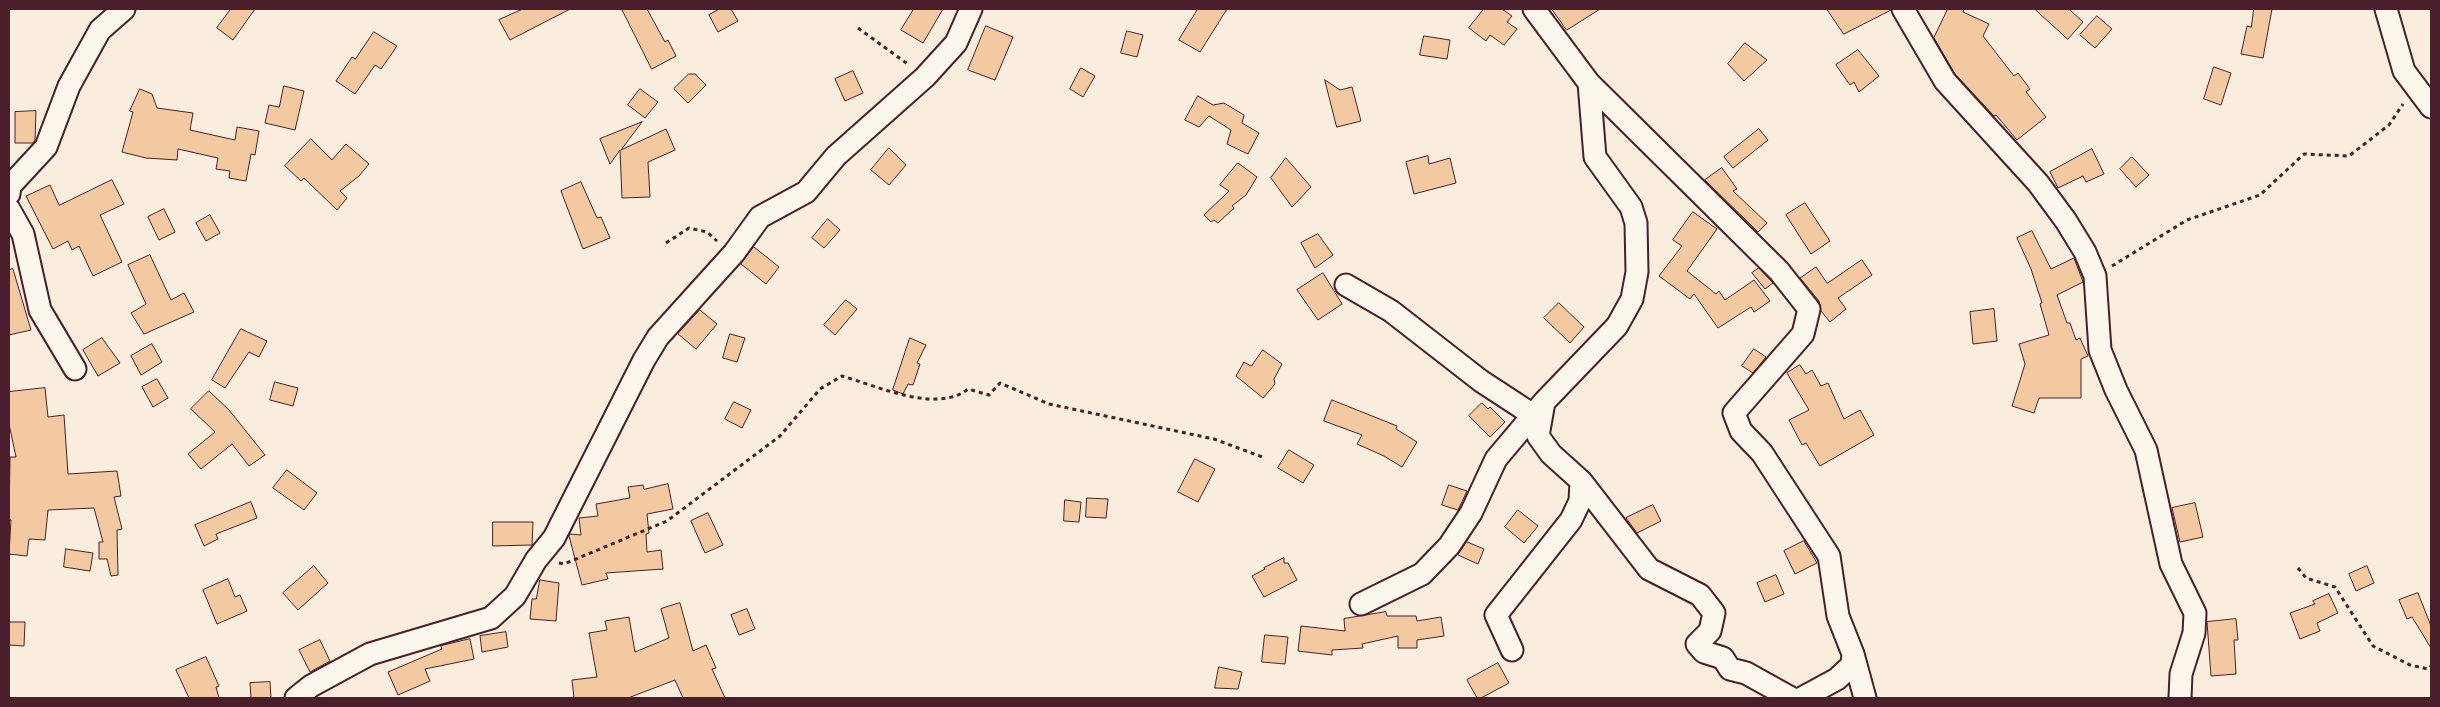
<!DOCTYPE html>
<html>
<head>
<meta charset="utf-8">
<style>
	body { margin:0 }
	#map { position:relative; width:2440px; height:707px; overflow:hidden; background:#f9eedd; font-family:"Playpen Sans",sans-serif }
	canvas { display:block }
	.frame { position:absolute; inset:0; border:10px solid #4a1f2b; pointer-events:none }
</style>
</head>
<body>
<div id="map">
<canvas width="2440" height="707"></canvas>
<div class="frame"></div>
</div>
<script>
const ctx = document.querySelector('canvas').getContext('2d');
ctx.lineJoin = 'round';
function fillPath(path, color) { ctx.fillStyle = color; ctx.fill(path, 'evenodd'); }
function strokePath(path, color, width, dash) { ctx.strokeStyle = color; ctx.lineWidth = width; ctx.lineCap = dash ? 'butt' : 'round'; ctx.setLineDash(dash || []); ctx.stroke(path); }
const building = new Path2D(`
	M 231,9 L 255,9 L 233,40 L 217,28 Z
	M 523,9 L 570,9 L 510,40 L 499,20 Z
	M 622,9 L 647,9 L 665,42 L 668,40 L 676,56 L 652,69 Z
	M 720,9 L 731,9 L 738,21 L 718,32 L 709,15 Z
	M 914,9 L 943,9 L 923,43 L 901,30 Z
	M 1198,9 L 1227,9 L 1200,52 L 1179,40 Z
	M 1484,9 L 1502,9 L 1512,16 L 1507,22 L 1517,29 L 1504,45 L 1490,35 L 1486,41 L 1469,28 Z
	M 1552,9 L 1600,9 L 1567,30 Z
	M 1827,9 L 1891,9 L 1891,10 L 1844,34 Z
	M 1948,9 L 1964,9 L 1963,12 L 1989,24 L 1983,36 L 2014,76 L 2018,73 L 2030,89 L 2026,92 L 2046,117 L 2017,140 L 1996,115 L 1994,116 L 1955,74 L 1934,38 Z
	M 2035,9 L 2069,9 L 2083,22 L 2068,39 Z
	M 2254,9 L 2272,9 L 2263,58 L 2241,54 L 2247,26 L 2251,27 Z
	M 2097,16 L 2112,29 L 2095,48 L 2080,35 Z
	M 986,26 L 1013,37 L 995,80 L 968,70 Z
	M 1127,31 L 1143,35 L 1137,57 L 1121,53 Z
	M 374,32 L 397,46 L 381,69 L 375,65 L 355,94 L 336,81 L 352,57 L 355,59 Z
	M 1424,36 L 1450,40 L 1447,59 L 1420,55 Z
	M 1745,43 L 1767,60 L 1744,81 L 1728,64 Z
	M 1858,50 L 1879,76 L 1859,92 L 1854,82 L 1850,85 L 1836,65 Z
	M 2214,67 L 2231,73 L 2221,105 L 2204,99 Z
	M 1081,68 L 1095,76 L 1083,97 L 1070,89 Z
	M 853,71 L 863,93 L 845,101 L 835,79 Z
	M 689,74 L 695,74 L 706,85 L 688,103 L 674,89 Z
	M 1325,80 L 1340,90 L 1352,87 L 1361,121 L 1337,127 Z
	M 284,86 L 304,91 L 295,130 L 265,123 L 269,105 L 279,107 Z
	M 140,89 L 152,94 L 157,108 L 193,113 L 190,130 L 235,140 L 237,127 L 259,131 L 255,155 L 251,154 L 246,181 L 229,178 L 230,171 L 216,169 L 218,158 L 178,149 L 177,160 L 146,158 L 122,152 L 133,112 L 130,111 Z
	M 640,89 L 658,102 L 645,118 L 628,105 Z
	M 1198,96 L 1213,105 L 1224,103 L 1244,115 L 1242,123 L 1259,133 L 1248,154 L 1227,144 L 1231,130 L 1209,116 L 1199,127 L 1185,120 Z
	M 36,111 L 35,140 L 33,143 L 15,143 L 15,112 Z
	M 642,122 L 621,150 L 666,129 L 675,150 L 648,162 L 650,197 L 622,198 L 620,150 L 610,164 L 600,139 Z
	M 1759,129 L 1768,140 L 1733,168 L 1724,157 Z
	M 311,139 L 332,160 L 346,144 L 369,164 L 359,176 L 340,191 L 347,198 L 337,210 L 304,178 L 301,181 L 285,166 Z
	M 889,148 L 906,165 L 889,185 L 871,170 Z
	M 2092,149 L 2104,174 L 2086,182 L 2083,176 L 2058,188 L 2050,172 Z
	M 1428,156 L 1429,164 L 1450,158 L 1456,183 L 1414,194 L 1406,162 Z
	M 2132,157 L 2149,175 L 2136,187 L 2120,169 Z
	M 1286,158 L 1311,187 L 1292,207 L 1271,178 Z
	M 1238,163 L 1257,177 L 1246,195 L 1232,206 L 1234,208 L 1218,223 L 1214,220 L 1211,222 L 1204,215 L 1229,191 L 1220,185 Z
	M 1722,168 L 1737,189 L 1733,191 L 1767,223 L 1758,232 L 1705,180 Z
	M 112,180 L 124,204 L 100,215 L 122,262 L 93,276 L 79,246 L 72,250 L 68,241 L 53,249 L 26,196 L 50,185 L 59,205 Z
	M 581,182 L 597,218 L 601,217 L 610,238 L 583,249 L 561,191 Z
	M 1805,203 L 1830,241 L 1811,254 L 1786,215 Z
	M 164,209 L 175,232 L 159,240 L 148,217 Z
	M 1693,212 L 1717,229 L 1687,271 L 1716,294 L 1719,291 L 1725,300 L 1754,280 L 1770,301 L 1754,312 L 1751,307 L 1718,328 L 1694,294 L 1690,299 L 1659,276 L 1682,246 L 1673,240 Z
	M 210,215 L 220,233 L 206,241 L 196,223 Z
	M 828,219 L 840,230 L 824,248 L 812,238 Z
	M 2032,231 L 2051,269 L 2074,258 L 2083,282 L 2057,295 L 2067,323 L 2070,323 L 2076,340 L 2080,338 L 2088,356 L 2081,359 L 2081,398 L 2039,398 L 2034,413 L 2012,406 L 2025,364 L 2019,344 L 2049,335 L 2040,304 L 2042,303 L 2031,269 L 2017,238 Z
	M 1318,234 L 1333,255 L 1315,268 L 1301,243 Z
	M 754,247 L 779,267 L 766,284 L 741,264 Z
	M 150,255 L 171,300 L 184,293 L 194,312 L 144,334 L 131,313 L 146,304 L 128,265 Z
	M 1862,260 L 1872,275 L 1838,298 L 1846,309 L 1830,322 L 1821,311 L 1819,301 L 1800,278 L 1816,267 L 1827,283 Z
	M 1759,268 L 1773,283 L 1765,289 L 1752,273 Z
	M 13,269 L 31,330 L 9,335 L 9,270 Z
	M 1323,273 L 1342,304 L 1318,320 L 1297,290 Z
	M 846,300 L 857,309 L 835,335 L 824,325 Z
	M 1559,303 L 1584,327 L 1570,343 L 1544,318 Z
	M 1994,309 L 1997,341 L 1973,344 L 1970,312 Z
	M 700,310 L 717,324 L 696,349 L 678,334 Z
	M 241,329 L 267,341 L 259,357 L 249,352 L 225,388 L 212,380 Z
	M 730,334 L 745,338 L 737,362 L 723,358 Z
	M 102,338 L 120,363 L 98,376 L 83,350 Z
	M 910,338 L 926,345 L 917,363 L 920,364 L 913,385 L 908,384 L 903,394 L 893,390 Z
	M 152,344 L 162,362 L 141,375 L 131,356 Z
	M 1754,349 L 1766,357 L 1753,373 L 1742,366 Z
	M 1263,350 L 1282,364 L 1274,379 L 1275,384 L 1263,398 L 1236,376 L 1244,362 L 1251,366 Z
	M 1800,365 L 1806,374 L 1812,370 L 1821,386 L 1828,383 L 1844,419 L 1860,410 L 1874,435 L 1820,466 L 1806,443 L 1802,445 L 1789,420 L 1809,410 L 1787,373 Z
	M 157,379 L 168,398 L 153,407 L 142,387 Z
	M 275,382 L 298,388 L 293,406 L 270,400 Z
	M 45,388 L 48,417 L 64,415 L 68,474 L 117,471 L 121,496 L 114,497 L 122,529 L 117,530 L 118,575 L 111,576 L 107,559 L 99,559 L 99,542 L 103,542 L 94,508 L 48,510 L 45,540 L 29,539 L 27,556 L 9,554 L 11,520 L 9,520 L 10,457 L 16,457 L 9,424 L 9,392 Z
	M 209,391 L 229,410 L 265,455 L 249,466 L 232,444 L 201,469 L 188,454 L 215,432 L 191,409 Z
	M 1332,400 L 1397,426 L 1396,429 L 1417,442 L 1402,467 L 1384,456 L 1357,444 L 1362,435 L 1324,421 Z
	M 734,402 L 751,410 L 742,428 L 725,419 Z
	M 1482,403 L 1488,409 L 1490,407 L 1505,422 L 1490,437 L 1469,416 Z
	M 1289,450 L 1314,465 L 1303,483 L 1278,468 Z
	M 1195,459 L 1215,469 L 1198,502 L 1178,492 Z
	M 287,470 L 317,493 L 304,510 L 273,488 Z
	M 668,484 L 673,509 L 647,514 L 649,533 L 646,534 L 647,552 L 661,550 L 663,569 L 606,573 L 608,579 L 582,585 L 569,536 L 570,534 L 581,535 L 579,518 L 598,516 L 596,504 L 630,498 L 628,487 L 643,485 L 644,489 Z
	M 1449,485 L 1467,491 L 1458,510 L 1442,505 Z
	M 1087,498 L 1108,499 L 1106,518 L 1086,517 Z
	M 1065,500 L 1081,502 L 1079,522 L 1064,521 Z
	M 251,502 L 257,518 L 216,534 L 218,539 L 204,546 L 195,525 Z
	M 2195,503 L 2203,537 L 2180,542 L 2172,508 Z
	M 1653,505 L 1661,521 L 1637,533 L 1626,518 Z
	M 1518,510 L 1538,526 L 1524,543 L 1505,527 Z
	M 708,513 L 723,545 L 705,553 L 691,521 Z
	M 493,522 L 533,522 L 532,545 L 493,546 Z
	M 1804,541 L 1817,563 L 1795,574 L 1784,551 Z
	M 1467,542 L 1484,549 L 1478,564 L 1458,555 Z
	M 66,549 L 93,553 L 90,571 L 64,567 Z
	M 1284,558 L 1284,563 L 1288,563 L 1297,580 L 1264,597 L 1252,576 L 1265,569 L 1264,568 Z
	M 314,566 L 328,583 L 298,610 L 283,593 Z
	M 2367,566 L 2374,583 L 2356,591 L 2349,574 Z
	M 1776,575 L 1784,594 L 1765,602 L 1757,583 Z
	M 228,579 L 235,597 L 240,595 L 247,611 L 217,624 L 203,590 Z
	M 540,580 L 559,583 L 556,621 L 530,619 L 532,599 L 536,599 Z
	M 2418,593 L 2431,626 L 2431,648 L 2412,617 L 2407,619 L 2399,600 Z
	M 2329,594 L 2338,613 L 2317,623 L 2320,631 L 2300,639 L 2290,613 L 2315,604 L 2313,601 Z
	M 680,603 L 693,651 L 706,645 L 716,668 L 712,669 L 725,698 L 683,698 L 675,680 L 628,698 L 574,698 L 572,680 L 597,677 L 589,633 L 607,630 L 605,621 L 629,617 L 635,652 L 669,638 L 661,609 Z
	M 747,609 L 755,629 L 739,635 L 731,615 Z
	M 1386,612 L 1387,616 L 1416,616 L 1417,621 L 1441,617 L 1444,636 L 1417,640 L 1417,648 L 1398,648 L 1398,636 L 1362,644 L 1363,648 L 1332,650 L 1332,655 L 1298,651 L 1301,626 L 1345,631 L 1344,619 Z
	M 2236,619 L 2238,640 L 2234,640 L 2236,674 L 2211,676 L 2207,622 Z
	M 9,622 L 25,622 L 24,646 L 9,645 Z
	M 506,632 L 508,647 L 482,652 L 480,636 Z
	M 1265,635 L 1288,637 L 1285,664 L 1262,662 Z
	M 470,639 L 474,659 L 425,669 L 430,681 L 398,695 L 388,672 L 442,649 L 441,646 Z
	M 320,640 L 330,661 L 310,672 L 299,650 Z
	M 206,657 L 219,686 L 216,687 L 219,698 L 189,698 L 176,670 Z
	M 1498,663 L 1509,683 L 1481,698 L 1477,698 L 1467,680 Z
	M 1219,667 L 1242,672 L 1238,689 L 1215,688 Z
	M 270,682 L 271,698 L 251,698 L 250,683 Z`);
fillPath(building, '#f3c9a2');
strokePath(building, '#4a1f2b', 1);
const street = new Path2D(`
	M 1534,9 L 1589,83 L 1779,271 L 1809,309 L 1803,334 L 1734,413 L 1741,431 L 1762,453 L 1829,556 L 1838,616 L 1853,654 L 1865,698
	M 1903,9 L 1945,81 L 2038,183 L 2066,221 L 2085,252 L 2095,276 L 2100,350 L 2116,390 L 2146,450 L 2171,564 L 2195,613 L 2194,633 L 2181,674 L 2180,698
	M 2386,9 L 2404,71 L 2431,107
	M 9,194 L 10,186 L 46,147 L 69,86 L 100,30 L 124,9
	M 9,209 L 23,234 L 40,310 L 75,369
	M 1346,285 L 1391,311 L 1481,381 L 1533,415
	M 1544,402 L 1538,436 L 1551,454 L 1581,481 L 1649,569 L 1700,595 L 1714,613 L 1710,631 L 1697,644 L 1704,652 L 1723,658 L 1730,669 L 1746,673 L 1791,698
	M 1361,604 L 1422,574 L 1449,546 L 1471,513 L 1496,459 L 1544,402 L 1617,326 L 1632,299 L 1637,272 L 1636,223 L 1631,207 L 1595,157 L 1589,83
	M 1512,650 L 1496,615 L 1571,520 L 1580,501 L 1581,481
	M 296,698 L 311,686 L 370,654 L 491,618 L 515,596 L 536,560 L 554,538 L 644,360 L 658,337 L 734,253 L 760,217 L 806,192 L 836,156 L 925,77 L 956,43 L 971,9
	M 1802,698 L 1837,679 L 1852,665 L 1853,654`);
strokePath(street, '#4a1f2b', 25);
strokePath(new Path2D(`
	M 858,28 L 909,65
	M 666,243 L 689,228 L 707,232 L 717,241
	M 2112,266 L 2187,220 L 2260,195 L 2304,154 L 2349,156 L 2389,125 L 2403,104
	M 559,563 L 564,564 L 667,521 L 780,436 L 820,389 L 842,376 C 877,386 937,414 968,389 L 989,395 L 1000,383 L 1049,404 L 1214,439 L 1265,458
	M 2298,568 L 2306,578 L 2335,587 L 2373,646 L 2410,665 L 2428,669 L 2431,666`), '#4a1f2b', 3, [4, 4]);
strokePath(street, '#fbf7ec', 21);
</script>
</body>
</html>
